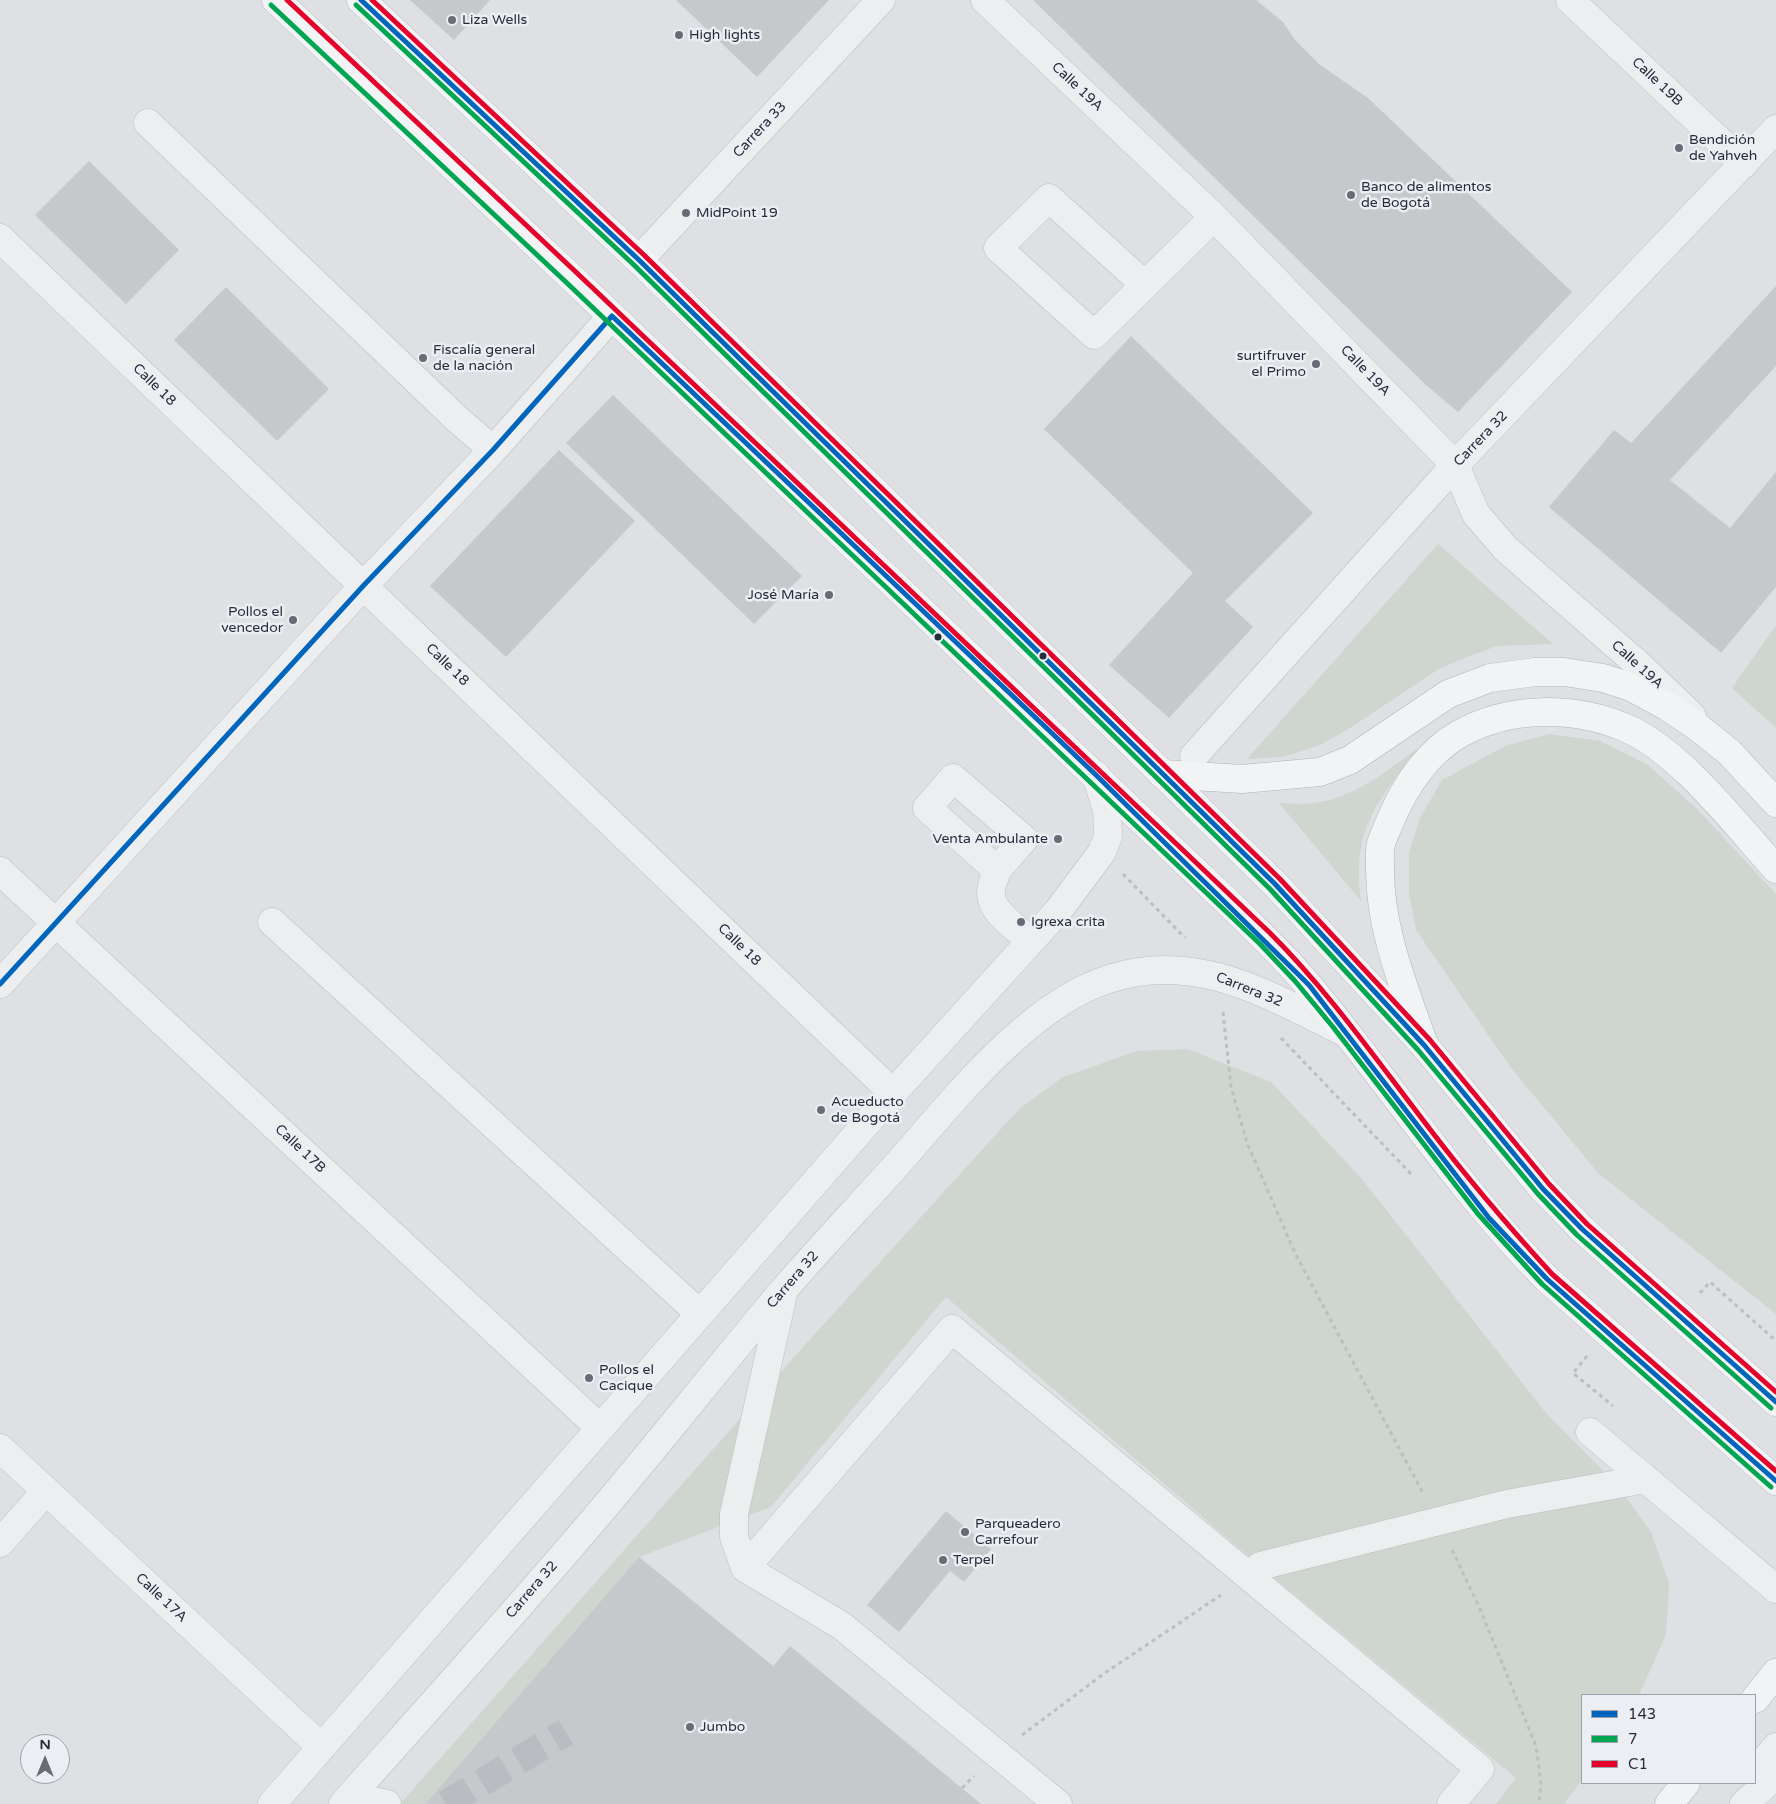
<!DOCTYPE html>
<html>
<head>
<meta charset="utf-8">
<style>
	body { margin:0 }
	#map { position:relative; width:1776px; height:1804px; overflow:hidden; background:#dee0e3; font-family:"Varela Round",sans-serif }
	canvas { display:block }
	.legend { position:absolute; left:1581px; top:1694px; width:175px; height:90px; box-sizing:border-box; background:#ebeef3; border:1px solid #9da1a9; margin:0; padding:6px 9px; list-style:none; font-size:15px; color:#272e3a }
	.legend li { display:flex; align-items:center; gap:10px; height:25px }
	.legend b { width:25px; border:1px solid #9da1a9 }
	.north { position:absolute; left:20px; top:1734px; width:50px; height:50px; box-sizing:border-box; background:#ebeef3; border:1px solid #9da1a9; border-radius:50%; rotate:0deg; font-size:14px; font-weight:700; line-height:20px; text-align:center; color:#272e3a }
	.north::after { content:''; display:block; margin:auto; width:18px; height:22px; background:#676c75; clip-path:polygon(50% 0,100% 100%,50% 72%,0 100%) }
</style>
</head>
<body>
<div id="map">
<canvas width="1776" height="1804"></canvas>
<ul class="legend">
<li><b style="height:6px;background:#0065bd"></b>143</li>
<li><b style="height:6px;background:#00a651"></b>7</li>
<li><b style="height:6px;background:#e4002b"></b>C1</li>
</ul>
<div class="north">N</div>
</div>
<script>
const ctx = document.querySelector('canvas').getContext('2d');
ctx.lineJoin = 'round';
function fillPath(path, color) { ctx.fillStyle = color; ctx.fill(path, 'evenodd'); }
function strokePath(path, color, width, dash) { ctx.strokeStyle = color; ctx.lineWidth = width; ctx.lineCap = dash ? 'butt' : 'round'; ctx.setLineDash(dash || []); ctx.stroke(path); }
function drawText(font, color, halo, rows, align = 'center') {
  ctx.font = font + ' "Varela Round",sans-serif'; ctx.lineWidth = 5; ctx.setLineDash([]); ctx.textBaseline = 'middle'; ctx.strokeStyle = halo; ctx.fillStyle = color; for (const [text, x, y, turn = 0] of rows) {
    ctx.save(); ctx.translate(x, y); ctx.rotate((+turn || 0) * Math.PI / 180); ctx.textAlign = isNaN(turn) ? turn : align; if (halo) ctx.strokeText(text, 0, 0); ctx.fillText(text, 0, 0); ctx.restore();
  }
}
fillPath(new Path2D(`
	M 1438,544 L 1553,644 L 1497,646 L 1464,658 L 1439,669 L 1347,730 L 1320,745 L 1283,757 L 1247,759 Z
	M 1776,625 L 1776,728 L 1732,688 Z
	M 1549,734 L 1600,741 L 1647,764 L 1697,809 L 1776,894 L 1776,1314 L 1599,1174 L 1511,1068 L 1416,930 L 1409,893 L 1409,852 L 1420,818 L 1442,780 L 1505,746 Z
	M 1417,749 C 1376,805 1352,828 1361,901 L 1279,803 C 1290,803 1303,805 1314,803 C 1354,798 1385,772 1417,749 Z
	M 1188,1049 L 1271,1082 L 1362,1179 L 1546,1413 L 1618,1486 L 1651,1532 L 1669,1583 L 1666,1635 L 1639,1695 L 1582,1695 L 1582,1780 L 1564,1804 L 1496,1804 L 1516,1778 L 1260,1566 L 946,1297 L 771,1507 L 639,1557 L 425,1804 L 400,1804 L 804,1346 L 1019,1109 L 1063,1077 L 1137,1051 Z`), '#cfd6cf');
fillPath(new Path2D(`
	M 410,0 L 490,0 L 454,40 Z
	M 676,0 L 829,0 L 757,77 Z
	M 1033,0 L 1256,0 L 1283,22 L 1295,40 L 1319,64 L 1368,98 L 1572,292 L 1458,412 L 1427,386 Z
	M 89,161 L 179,250 L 126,304 L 35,215 Z
	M 1776,286 L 1776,366 L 1670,480 L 1730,528 L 1776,472 L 1776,587 L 1721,653 L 1549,507 L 1614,430 L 1631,443 Z
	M 226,287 L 329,389 L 277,441 L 174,340 Z
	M 1131,336 L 1313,513 L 1225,601 L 1253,627 L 1169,718 L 1109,665 L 1193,573 L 1044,429 Z
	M 613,395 L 802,576 L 754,624 L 566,443 Z
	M 559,450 L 635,521 L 506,657 L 430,586 Z
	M 946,1511 L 991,1549 L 964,1582 L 950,1571 L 899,1632 L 867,1605 Z
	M 639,1557 L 773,1666 L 790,1646 L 981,1804 L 425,1804 Z`), '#c6c8cb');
strokePath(new Path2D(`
	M 446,1804 L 566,1732`), '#b9bcc1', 28, [28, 14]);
const minor = new Path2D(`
	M 985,0 L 1214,217 L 1455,465 L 1476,514 L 1506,549 L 1640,666 L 1692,716
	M 1570,0 L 1744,164
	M 148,123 L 457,419 L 493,450
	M 0,238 L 893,1093
	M 639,260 L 881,0
	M 1145,285 L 1049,198 L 998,248 L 1094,335 L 1214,217
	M 1194,756 L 1455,465 L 1776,129
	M 997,870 L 1024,839 L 953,778 L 927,808 L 997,870 C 995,877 991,885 991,893 C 990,912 1018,929 1031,941
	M 0,871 L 600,1428
	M 272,922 L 700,1314
	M 0,984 L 364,585 L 493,450 L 612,316
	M 783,1294 L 734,1514 L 734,1537 L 745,1568 L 842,1626 L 1058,1804
	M 1590,1432 L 1776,1589
	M 0,1448 L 321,1747
	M 0,1543 L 46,1491
	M 745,1568 L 952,1329 L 1480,1769 L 1451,1804
	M 1249,1576 L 1260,1566 L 1507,1504 L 1646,1479
	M 1755,1772 L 1776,1747
	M 350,1796 L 387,1804
	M 272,1804 L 893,1093 L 1058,911 L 1102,852 L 1108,836 L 1107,810 L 1096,775
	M 343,1804 C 426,1711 510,1618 591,1523 C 656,1447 717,1369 781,1293 C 817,1251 856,1210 893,1169 C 950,1105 1026,1005 1109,979 C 1197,950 1270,996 1346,1033
	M 1744,1804 L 1776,1775`);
const major = new Path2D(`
	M 276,0 L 573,279 L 1238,912 C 1262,936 1287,959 1309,986 C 1390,1083 1458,1189 1547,1279 L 1776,1481
	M 361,0 L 639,260 L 1275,884 L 1424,1045 L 1543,1189 L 1582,1229 L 1776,1402`);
const highway = new Path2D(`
	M 1162,774 L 1242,779 L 1320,772 L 1350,760 L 1448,694 L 1490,678 L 1535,672 L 1564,672 L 1603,678 L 1631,687 L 1668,707 L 1695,725 L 1729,752 L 1776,803
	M 1424,1045 C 1404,987 1379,928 1380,866 C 1380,859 1379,851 1381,844 C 1383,836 1388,827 1391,819 C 1405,786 1428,751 1461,733 C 1511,706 1574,706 1626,728 C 1680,751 1736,825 1776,869
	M 1755,1699 L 1776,1673
	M 1669,1804 L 1686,1783`);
strokePath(minor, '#bcbec1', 29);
strokePath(major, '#babdc0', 29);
strokePath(highway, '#b1b3b7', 29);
strokePath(new Path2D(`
	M 1123,874 L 1185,938
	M 1223,1012 L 1231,1087 L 1247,1143 L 1295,1253 L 1423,1493
	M 1281,1038 L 1413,1176
	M 1700,1293 L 1710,1282 L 1776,1341
	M 1587,1356 L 1573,1373 L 1613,1406
	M 1452,1550 L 1480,1609 L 1536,1746 L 1541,1783 L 1539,1804
	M 1022,1735 L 1102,1675 L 1221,1595
	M 962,1788 L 974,1776`), '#bcbec2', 3, [4, 4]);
strokePath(minor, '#edeef0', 28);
strokePath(major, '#f2f3f4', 28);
strokePath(highway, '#f2f3f4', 28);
strokePath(new Path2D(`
	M 361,0 L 639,260 L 1275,884 L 1424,1045 L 1543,1189 L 1582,1229 L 1776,1402
	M 0,984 L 364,585 L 493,450 L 612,316 L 1096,775 L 1309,985 L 1489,1218 L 1547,1279 L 1776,1481`), '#0065bd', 5);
strokePath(new Path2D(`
	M 271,5 L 568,284 L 1260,944 L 1295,981 L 1333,1027 L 1478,1214 L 1542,1284 L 1771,1487
	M 356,5 L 634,265 L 1270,889 L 1418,1050 L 1538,1194 L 1577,1235 L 1771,1408`), '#00a651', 5);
strokePath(new Path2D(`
	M 287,0 L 578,274 L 1270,933 C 1330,993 1378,1062 1429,1128 C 1468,1179 1509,1227 1552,1274 L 1776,1471
	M 372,0 L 644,255 L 1280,879 L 1430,1040 L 1549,1184 L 1587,1224 L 1776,1392`), '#e4002b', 5);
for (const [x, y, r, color] of [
	[452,20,5,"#676c75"],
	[679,35,5,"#676c75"],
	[1679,148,5,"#676c75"],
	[1351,195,5,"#676c75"],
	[686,213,5,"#676c75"],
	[423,358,5,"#676c75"],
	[1316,364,5,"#676c75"],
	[829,595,5,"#676c75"],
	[293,620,5,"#676c75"],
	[938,637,4.5,"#272e3a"],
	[1043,656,4.5,"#272e3a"],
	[1058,839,5,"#676c75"],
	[1021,922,5,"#676c75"],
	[821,1110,5,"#676c75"],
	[589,1378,5,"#676c75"],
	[965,1532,5,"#676c75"],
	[943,1560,5,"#676c75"],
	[690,1727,5,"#676c75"]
]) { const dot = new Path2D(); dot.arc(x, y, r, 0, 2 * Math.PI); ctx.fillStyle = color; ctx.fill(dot); strokePath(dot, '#ebeef3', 2); }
drawText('14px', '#272e3a', '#ebeef3', [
	["Liza Wells",462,20],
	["High lights",689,35],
	["Bendición",1689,140],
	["de Yahveh",1689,156],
	["Banco de alimentos",1361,187],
	["de Bogotá",1361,203],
	["MidPoint 19",696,213],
	["Fiscalía general",433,350],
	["de la nación",433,366],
	["surtifruver",1306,356,"right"],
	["el Primo",1306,372,"right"],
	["José María",819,595,"right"],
	["Pollos el",283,612,"right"],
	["vencedor",283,628,"right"],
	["Venta Ambulante",1048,839,"right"],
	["Igrexa crita",1031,922],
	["Acueducto",831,1102],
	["de Bogotá",831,1118],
	["Pollos el",599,1370],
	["Cacique",599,1386],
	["Parqueadero",975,1524],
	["Carrefour",975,1540],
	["Terpel",953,1560],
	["Jumbo",700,1727]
], 'left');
drawText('14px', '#272e3a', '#ebeef3', [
	["Calle 19B",1657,82,43],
	["Calle 19A",1077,87,43],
	["Carrera 33",760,130,-47],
	["Calle 19A",1365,371,46],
	["Calle 18",154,385,44],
	["Carrera 32",1481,439,-46],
	["Calle 18",447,665,44],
	["Calle 19A",1637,665,42],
	["Calle 18",739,945,44],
	["Carrera 32",1249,990,22],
	["Calle 17B",300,1149,43],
	["Carrera 32",793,1280,-49],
	["Carrera 32",532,1590,-49],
	["Calle 17A",161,1598,43]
]);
</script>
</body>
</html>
